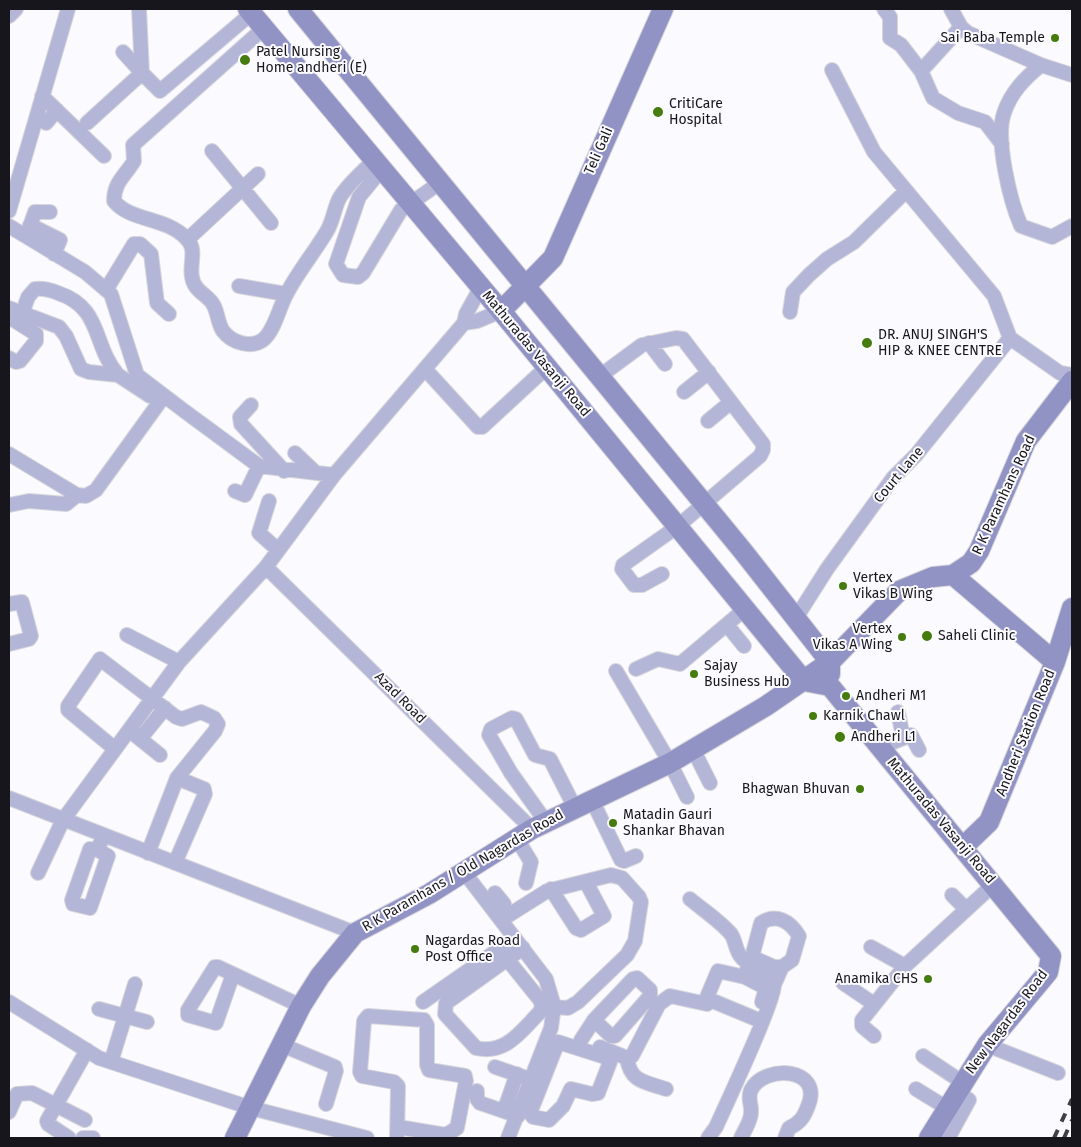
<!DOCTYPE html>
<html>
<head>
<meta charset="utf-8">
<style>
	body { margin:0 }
	#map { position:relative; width:1081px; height:1147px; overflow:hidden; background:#fbfbff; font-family:"Fira Sans",sans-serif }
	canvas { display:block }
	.frame { position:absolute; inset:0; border:10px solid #16161c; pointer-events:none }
</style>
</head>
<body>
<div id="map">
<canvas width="1081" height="1147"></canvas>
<div class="frame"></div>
</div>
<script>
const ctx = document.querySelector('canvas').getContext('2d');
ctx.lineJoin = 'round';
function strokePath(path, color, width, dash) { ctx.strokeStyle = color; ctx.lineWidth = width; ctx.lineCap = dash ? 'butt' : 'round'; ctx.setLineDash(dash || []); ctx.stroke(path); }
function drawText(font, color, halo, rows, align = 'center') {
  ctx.font = font + ' "Fira Sans",sans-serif'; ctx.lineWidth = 4; ctx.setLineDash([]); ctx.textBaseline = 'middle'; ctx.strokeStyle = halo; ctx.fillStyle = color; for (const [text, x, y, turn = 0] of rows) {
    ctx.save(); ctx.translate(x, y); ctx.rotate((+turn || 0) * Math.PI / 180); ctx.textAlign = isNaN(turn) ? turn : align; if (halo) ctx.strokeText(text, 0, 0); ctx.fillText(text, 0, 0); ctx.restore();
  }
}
const street = new Path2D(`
	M 139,9 L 142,73 L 160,91 L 252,13
	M 884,9 L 890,17 L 890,38 L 901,45 L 921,71 L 933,98 L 958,113 L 985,122 L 1002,144
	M 951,9 L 961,27 L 968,33 L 1041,65
	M 9,16 L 16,9
	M 264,28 L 133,145 L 134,161 C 125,176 114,182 114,201 C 131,222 164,216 186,238 C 198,249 189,264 192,277 C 194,292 209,295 214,306 C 218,314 218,324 223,331 C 232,343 252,349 264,339 C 275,329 279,308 286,295 C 297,273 314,253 327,231 C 333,221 334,209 339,199 C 347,184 363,172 374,160
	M 832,70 L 874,152 L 994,296 L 1010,338 L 1060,373 L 1072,375
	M 921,71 L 961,27
	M 1072,75 L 1041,65 C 1025,78 1011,92 1004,113 C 995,139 1010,201 1021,226 L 1052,237 L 1072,226
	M 42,96 L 104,156
	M 37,116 L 46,123 L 57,110
	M 87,123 L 142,73 L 123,52
	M 212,151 L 271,223
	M 382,169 L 359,197 L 336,264 L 343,275 L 358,277 L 363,273 L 401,210 L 441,182
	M 9,211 L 68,9
	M 30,225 L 60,240 L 54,254
	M 9,226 L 85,272 L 111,294 L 137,375 L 183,410 L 259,466 L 334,475
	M 28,232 L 35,212 L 50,212
	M 188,239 L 258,174
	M 239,286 L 286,294
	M 106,290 L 134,244 L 140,244 L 151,254 L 157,303 L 169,314
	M 9,308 L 59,327 L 66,336 L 81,369 L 89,372 L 118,375 L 150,396
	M 790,312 L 793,292 L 809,275 L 827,259 L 854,242 L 906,191
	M 22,314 L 28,297 L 35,289 C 43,288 51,290 58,293 C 103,308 92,345 118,375
	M 9,317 L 36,334 L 36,341 L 20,361 L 16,362 L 9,358
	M 464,323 L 477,321 L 501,311
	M 649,343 L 665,364
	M 425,369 L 478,427 L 482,427 L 547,367
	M 600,376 L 642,345 L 676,338 L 683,339 L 763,444 L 763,450 L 760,456 L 678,526 L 623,565 L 622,569 L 634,585 L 642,585 L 662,574
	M 684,392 L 709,372
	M 251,405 L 240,417 L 241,424 L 284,471
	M 708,421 L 731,402
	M 295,453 L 316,473
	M 9,454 L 77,495 L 86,496 L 96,490 L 164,396
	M 235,491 L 245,495 L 259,466
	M 269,501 L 259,533 L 278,550
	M 9,505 L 29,501 L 66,504 L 77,495
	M 266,567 L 532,829
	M 9,604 L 22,602 L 31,636 L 29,639 L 9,644
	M 796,618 L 827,569 L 893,478 L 916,455 L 1010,338
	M 727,625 L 744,646
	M 127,635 L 179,662
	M 636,669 L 658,659 L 680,664 L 745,609
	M 616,671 L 670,763 L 687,797
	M 898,712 L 903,737
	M 129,730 L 160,755
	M 140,739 L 165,708
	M 881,747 L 911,735 L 919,750
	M 115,749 L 68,710 L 68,706 L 100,659 L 176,717 L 182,719 L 201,712 L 214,718 L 218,724 L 215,731 L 177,778 L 148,853
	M 693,749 L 710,783
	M 9,798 L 355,933
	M 592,800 L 621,860 L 624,861 L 636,856
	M 546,822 L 511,773 L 489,735 L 491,729 L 512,718 L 516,719 L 535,755 L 550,759 L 575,808
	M 517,839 L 531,862 L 526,883
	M 98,850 L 108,856 L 90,908 L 73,904 L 72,900 L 90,849 L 98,850 L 103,835
	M 175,863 L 205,794 L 204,789 L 177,778
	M 464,872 L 546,979 L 554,1006 L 551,1028 L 508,1138
	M 38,873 L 63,820 L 179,662 L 266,567 L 334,475 L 464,323 L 466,314 L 481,287
	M 551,889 L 576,928 L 581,930 L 604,916 L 586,882
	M 495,893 L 504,904
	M 952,895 L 966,909
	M 690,899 C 703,910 720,921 731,934 C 736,941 735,951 742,958 C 750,967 772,971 774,985 C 776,998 725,1107 716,1127 L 708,1138
	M 501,920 L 547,891 L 611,875 L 622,878 L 639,897 L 641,902 L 635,941 L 627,955 L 578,1002 L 568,1008 L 542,1006
	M 871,947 L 905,966
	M 507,959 L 540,1000 L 542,1006 L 540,1012 C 521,1031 506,1055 476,1048 L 445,1014 L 446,1003 L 523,948
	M 749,963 L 745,977 L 718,971 L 707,997 L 708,999 L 761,1021
	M 233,974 L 216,1023 L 188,1015 L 188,1010 L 215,967 L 218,967 L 301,1006
	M 745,977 L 766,988 L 762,1002
	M 843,983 L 874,1004
	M 774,985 L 782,967 L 792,960 L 799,936 C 790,921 776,913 761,923 L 753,953 L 754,958 L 774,967 L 782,967
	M 9,1002 L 99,1058 L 251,1108 L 367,1138
	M 423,1002 L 515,938
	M 99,1009 L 147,1022
	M 874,1036 L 862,1026 L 862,1020 L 905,966 L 994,884
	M 581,1040 L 594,1020 L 633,979 L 637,978 L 650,990 L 650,996 L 615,1036 L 611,1036 L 594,1020
	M 558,1042 L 605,1057 L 610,1062 L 598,1093 L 592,1094 L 571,1089 L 563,1106 L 549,1120 L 533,1117 L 530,1113 Z
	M 282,1045 L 335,1067 L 336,1071 L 326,1104
	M 987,1045 L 1058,1073
	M 600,1047 L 627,1058 L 632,1056 L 659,1004 L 670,996 L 707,1004
	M 923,1056 L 962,1082
	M 627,1058 C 630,1082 645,1082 666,1089
	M 111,1062 L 135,984
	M 495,1067 L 524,1077
	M 916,1089 L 955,1113
	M 477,1091 L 477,1099 L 480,1103 L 518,1116
	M 504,1111 L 517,1074
	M 9,1112 L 17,1094 L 32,1093 L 85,1120
	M 398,1127 L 446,1135
	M 934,1128 L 948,1135 L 951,1133 L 969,1100 L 957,1091
	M 69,1138 L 48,1124 L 47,1121 L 87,1050
	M 83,1138 L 93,1138
	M 397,1138 L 398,1086 L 394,1082 L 362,1076 L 360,1072 L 364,1021 L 368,1016 L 424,1020 L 427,1025 L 427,1065 L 429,1070 L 465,1076 L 466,1081 L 457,1128 L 446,1135 L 446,1138
	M 741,1138 C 744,1131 751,1121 751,1113 C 752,1104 747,1099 751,1090 C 764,1064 824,1067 808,1106 C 804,1117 800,1123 789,1128 L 785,1138`);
const secondary = new Path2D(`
	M 248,9 L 501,311 L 804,681 L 830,686 L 1051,956 L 1048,972 L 987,1045 L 929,1138
	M 298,9 L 742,550 L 830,662 L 830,674
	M 501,311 L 553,258 L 663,9
	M 953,575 L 1055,662
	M 963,847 L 989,822 L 1055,662 L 1072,608
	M 235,1138 L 301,1006 L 320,976 L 355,933 L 429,894 L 532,829 L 670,763 L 766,706 L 830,662 L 899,591 L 933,577 L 953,575 L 971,563 L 979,551 L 1026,441 L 1072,381`);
strokePath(street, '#d6d6db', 16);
strokePath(secondary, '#d6d6db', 22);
strokePath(street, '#b4b6d8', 14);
strokePath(secondary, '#9293c5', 20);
strokePath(new Path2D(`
	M 1054,1138 L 1072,1099
	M 1064,1138 L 1072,1120`), '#404046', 4, [9, 9]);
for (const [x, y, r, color] of [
	[1055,38,5,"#467b0e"],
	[245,60,6,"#467b0e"],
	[658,112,6,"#467b0e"],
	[867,343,6,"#467b0e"],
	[843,586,5,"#467b0e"],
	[927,636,6,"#467b0e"],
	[902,637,5,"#467b0e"],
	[694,674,5,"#467b0e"],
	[846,696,5,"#467b0e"],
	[813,716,5,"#467b0e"],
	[840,737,6,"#467b0e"],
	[860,789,5,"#467b0e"],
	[613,823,5,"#467b0e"],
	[415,949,5,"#467b0e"],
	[928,979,5,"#467b0e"]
]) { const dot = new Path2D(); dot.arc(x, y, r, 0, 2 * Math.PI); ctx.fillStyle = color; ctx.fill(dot); strokePath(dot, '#fbfbff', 2); }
drawText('14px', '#16161c', '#fbfbff', [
	["Sai Baba Temple",1045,38,"right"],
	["Patel Nursing",256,52],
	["Home andheri (E)",256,68],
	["CritiCare",669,104],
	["Hospital",669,120],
	["DR. ANUJ SINGH'S",878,335],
	["HIP & KNEE CENTRE",878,351],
	["Vertex",853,578],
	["Vikas B Wing",853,594],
	["Vertex",892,629,"right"],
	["Vikas A Wing",892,645,"right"],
	["Saheli Clinic",938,636],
	["Sajay",704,666],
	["Business Hub",704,682],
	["Andheri M1",856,696],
	["Karnik Chawl",823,716],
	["Andheri L1",851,737],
	["Bhagwan Bhuvan",850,789,"right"],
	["Matadin Gauri",623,815],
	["Shankar Bhavan",623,831],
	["Nagardas Road",425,941],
	["Post Office",425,957],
	["Anamika CHS",918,979,"right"]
], 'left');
drawText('14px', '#16161c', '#fbfbff', [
	["Teli Gali",599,151,-66],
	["Mathuradas Vasanji Road",536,354,50],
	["Court Lane",899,475,-50],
	["R K Paramhans Road",1004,495,-65],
	["Azad Road",400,698,45],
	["Andheri Station Road",1026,733,-68],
	["Mathuradas Vasanji Road",941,821,50],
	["R K Paramhans / Old Nagardas Road",463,871,-30],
	["New Nagardas Road",1007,1022,-53]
]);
</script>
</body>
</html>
